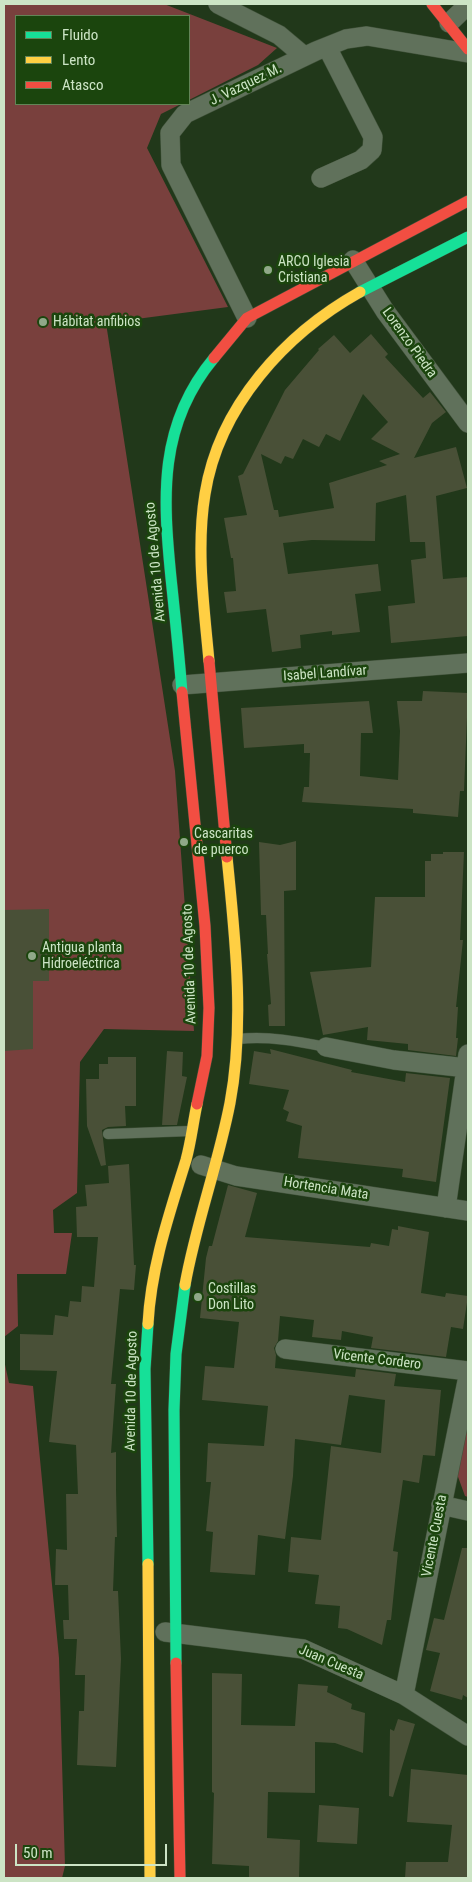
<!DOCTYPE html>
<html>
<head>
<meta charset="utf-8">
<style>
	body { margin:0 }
	#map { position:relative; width:472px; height:1882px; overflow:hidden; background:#21381a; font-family:"Roboto Condensed",sans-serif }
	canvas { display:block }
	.frame { position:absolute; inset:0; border:5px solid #cce4c5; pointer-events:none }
	.legend { position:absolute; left:15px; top:15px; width:175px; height:90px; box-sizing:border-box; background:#1b450d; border:1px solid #628557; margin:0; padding:6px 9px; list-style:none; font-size:15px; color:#cce4c5 }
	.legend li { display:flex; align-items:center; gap:10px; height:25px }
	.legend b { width:25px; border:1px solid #628557 }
	.scale { position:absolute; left:15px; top:1844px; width:152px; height:22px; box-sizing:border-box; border:2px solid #cce4c5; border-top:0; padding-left:6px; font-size:15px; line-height:18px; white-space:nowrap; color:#cce4c5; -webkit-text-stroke:4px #1b450d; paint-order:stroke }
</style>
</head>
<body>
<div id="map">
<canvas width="472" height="1882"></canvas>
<div class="frame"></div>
<ul class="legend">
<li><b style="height:6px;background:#16e098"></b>Fluido</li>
<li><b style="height:6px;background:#ffcf43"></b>Lento</li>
<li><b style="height:6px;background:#f24e42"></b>Atasco</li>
</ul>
<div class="scale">50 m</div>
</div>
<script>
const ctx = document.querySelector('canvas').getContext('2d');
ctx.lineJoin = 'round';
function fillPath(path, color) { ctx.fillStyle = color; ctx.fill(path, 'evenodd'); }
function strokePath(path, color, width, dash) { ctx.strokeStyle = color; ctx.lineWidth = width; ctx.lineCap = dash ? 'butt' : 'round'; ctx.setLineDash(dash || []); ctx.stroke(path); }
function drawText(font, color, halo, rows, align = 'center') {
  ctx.font = font + ' "Roboto Condensed",sans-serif'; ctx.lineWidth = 5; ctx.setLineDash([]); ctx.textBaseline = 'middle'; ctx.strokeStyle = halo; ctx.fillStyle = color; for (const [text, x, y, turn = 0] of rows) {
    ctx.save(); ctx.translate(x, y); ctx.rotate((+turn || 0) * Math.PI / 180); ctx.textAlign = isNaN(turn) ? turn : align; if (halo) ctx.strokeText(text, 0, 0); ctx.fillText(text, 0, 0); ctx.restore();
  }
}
fillPath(new Path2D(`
	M 4,4 L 164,4 L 277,48 L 258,65 L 189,100 L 189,16 L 16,16 L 16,104 L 181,104 L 161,114 L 147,148 L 228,307 L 106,323 L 175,771 L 194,1031 L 104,1029 L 80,1062 L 77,1193 L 53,1210 L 54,1233 L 72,1233 L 66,1274 L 17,1274 L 18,1326 L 4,1337 Z
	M 4,1360 L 9,1383 L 33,1386 L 59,1658 L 65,1866 L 62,1878 L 4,1878 Z
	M 468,1422 L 468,1497 L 465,1496 L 457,1474 Z`), '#79403d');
fillPath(new Path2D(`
	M 371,334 L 388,354 L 385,357 L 423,398 L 430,392 L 446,412 L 432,423 L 414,458 L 456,447 L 467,488 L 436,496 L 443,579 L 468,577 L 468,636 L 391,643 L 388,606 L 415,603 L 411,560 L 426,558 L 425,542 L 410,542 L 406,495 L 376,503 L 375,541 L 312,540 L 283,543 L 288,574 L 378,564 L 381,591 L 355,594 L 360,632 L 332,635 L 332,631 L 300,635 L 301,648 L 272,652 L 266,609 L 227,613 L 224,592 L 236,591 L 233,558 L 231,558 L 224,518 L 247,515 L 238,476 L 243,474 L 285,390 L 319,350 L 318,349 L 334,335 L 350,353 ZM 363,394 L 388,422 L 371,439 L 400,454 L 379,461 L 387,465 L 329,483 L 334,508 L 279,517 L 278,510 L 274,510 L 261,454 L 281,464 L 285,456 L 293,459 L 303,439 L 319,447 L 326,434 L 340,441 Z
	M 423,691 L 468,693 L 464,791 L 460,791 L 458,817 L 413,813 L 413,809 L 302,802 L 304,787 L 309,787 L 310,753 L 304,753 L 304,744 L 244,748 L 241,708 L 369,701 L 373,733 L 361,733 L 360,776 L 398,780 L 400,731 L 397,701 L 422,701 Z
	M 296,841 L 296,890 L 284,891 L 285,1026 L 269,1026 L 268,1005 L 271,1004 L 267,954 L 268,954 L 266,915 L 261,915 L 259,842 L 280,845 Z
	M 443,852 L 464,852 L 460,940 L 463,940 L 456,1007 L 458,1007 L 456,1038 L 458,1038 L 456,1056 L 408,1050 L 408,1044 L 367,1040 L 368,1027 L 323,1035 L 310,972 L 371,967 L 375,897 L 425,897 L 425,861 L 431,861 L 431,854 L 443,854 Z
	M 49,909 L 49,981 L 33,981 L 33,1049 L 4,1051 L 4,910 Z
	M 270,1049 L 352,1070 L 351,1072 L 405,1082 L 406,1073 L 450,1078 L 436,1182 L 402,1177 L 403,1169 L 298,1158 L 302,1126 L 286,1121 L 289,1112 L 283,1109 L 289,1090 L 249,1084 L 254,1051 L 271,1054 Z
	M 167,1051 L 183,1052 L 182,1076 L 187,1077 L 177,1125 L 162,1125 Z
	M 108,1057 L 136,1057 L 136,1106 L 125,1106 L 126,1126 L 108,1127 L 102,1130 L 106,1165 L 101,1166 L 87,1126 L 86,1079 L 99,1079 L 99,1064 L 108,1064 Z
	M 129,1164 L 134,1265 L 136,1265 L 134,1290 L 120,1289 L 111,1384 L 116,1384 L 111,1453 L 116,1452 L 116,1489 L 117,1537 L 115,1537 L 113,1591 L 118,1591 L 121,1659 L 116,1767 L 77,1765 L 79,1711 L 84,1711 L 85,1675 L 75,1675 L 77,1639 L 64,1639 L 63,1620 L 69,1620 L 68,1585 L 55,1585 L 56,1549 L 67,1550 L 66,1494 L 78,1494 L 76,1445 L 49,1442 L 57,1371 L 20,1370 L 20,1334 L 53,1335 L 55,1315 L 68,1317 L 70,1301 L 81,1302 L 82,1286 L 94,1287 L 98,1237 L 77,1237 L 76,1207 L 87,1206 L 85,1185 L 109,1183 L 108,1166 Z
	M 228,1185 L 257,1193 L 245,1237 L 370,1247 L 371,1243 L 389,1246 L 392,1229 L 398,1230 L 398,1226 L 429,1232 L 421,1293 L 445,1297 L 446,1293 L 468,1296 L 463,1329 L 451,1327 L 446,1357 L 371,1348 L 373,1337 L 342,1331 L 341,1340 L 312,1337 L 314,1320 L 280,1316 L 278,1341 L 274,1348 L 276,1355 L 275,1368 L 355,1377 L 356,1369 L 396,1374 L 394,1386 L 441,1390 L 435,1456 L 423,1455 L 419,1483 L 403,1480 L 393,1551 L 398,1552 L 391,1620 L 387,1620 L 382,1645 L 347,1629 L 338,1628 L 340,1606 L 315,1604 L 319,1575 L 288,1572 L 291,1537 L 321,1540 L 331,1446 L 381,1453 L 385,1400 L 349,1395 L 341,1445 L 295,1439 L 293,1476 L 285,1539 L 258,1535 L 255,1575 L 210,1572 L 213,1532 L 206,1531 L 211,1482 L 206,1482 L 208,1443 L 264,1446 L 268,1406 L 202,1400 L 205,1366 L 234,1368 L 239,1322 L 200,1318 L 206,1258 L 209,1246 L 212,1246 Z
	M 462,1548 L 468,1548 L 468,1698 L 463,1695 L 462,1700 L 430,1691 L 440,1653 L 426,1650 L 434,1618 L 444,1620 Z
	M 212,1673 L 242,1674 L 241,1725 L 295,1726 L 298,1684 L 328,1686 L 327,1692 L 352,1704 L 351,1709 L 365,1713 L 363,1753 L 335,1743 L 315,1742 L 315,1793 L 268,1792 L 267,1838 L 300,1840 L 299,1878 L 249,1878 L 249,1866 L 212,1864 L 214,1793 L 212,1792 Z
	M 398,1719 L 415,1724 L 393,1797 L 389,1796 L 390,1729 L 394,1731 Z
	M 411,1769 L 468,1775 L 468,1878 L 405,1878 L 406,1862 L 448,1862 L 452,1825 L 407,1822 Z
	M 319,1805 L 359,1808 L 357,1844 L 317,1842 Z`), '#495037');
const lane = new Path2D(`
	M 238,1039 C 269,1036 296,1041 326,1047
	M 108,1134 L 190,1131`);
const street = new Path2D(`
	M 218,4 L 279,35 L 304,56
	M 449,23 L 468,5
	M 321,178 L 361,160 L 372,150 L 373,137 L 327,47
	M 353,260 L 385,311 L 468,423
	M 247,318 L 171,165 L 170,133 L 185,114 L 316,51 L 346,39 L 367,36 L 468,53
	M 182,685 L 468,663
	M 326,1047 L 394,1060 L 467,1068
	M 201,1165 L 236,1176 L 468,1211
	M 446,1208 L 468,1054
	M 285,1349 L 468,1371
	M 441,1505 L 468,1511
	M 165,1632 L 303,1649 L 404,1695 L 468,1736
	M 404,1695 L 468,1376`);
const fast = new Path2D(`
	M 360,292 L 468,237
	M 182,692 C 179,654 175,616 171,578 C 163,497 158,425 214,358
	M 148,1324 L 145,1369 L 148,1564
	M 176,1663 L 174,1410 L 176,1354 L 185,1285`);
const slow = new Path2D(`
	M 209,661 C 204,606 196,549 205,494 C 219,406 285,334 360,292
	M 185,1285 C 196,1223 218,1165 230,1103 C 245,1023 235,937 227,857
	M 148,1324 C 151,1267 169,1215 186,1160 C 191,1142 193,1123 197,1104
	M 148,1564 L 150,1878`);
const jam = new Path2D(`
	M 432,4 L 468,49
	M 214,358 L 247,318 L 468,201
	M 209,661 L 227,857
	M 182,692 L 205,926 L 209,1008 L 207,1056 L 197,1104
	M 176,1663 L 180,1878`);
strokePath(lane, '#40523a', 11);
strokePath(street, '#40523a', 20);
strokePath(fast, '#40523a', 12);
strokePath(slow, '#40523a', 12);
strokePath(jam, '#40523a', 12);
strokePath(lane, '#60715b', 10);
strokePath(street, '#60715b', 19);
strokePath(fast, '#16e098', 11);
strokePath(slow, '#ffcf43', 11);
strokePath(jam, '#f24e42', 11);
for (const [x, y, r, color] of [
	[268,270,5,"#90a889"],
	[43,322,5,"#90a889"],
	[184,842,5,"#90a889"],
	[32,956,5,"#90a889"],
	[198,1297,5,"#90a889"]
]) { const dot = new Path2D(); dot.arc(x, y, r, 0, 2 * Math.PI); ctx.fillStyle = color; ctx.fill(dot); strokePath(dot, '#1b450d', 2); }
drawText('14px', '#cce4c5', '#1b450d', [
	["J. Vazquez M.",246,85,-26],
	["Lorenzo Piedra",409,343,54],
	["Avenida 10 de Agosto",156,562,-95],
	["Isabel Landívar",325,674,-4],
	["Avenida 10 de Agosto",190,964,-92],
	["Hortencia Mata",326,1189,9],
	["Vicente Cordero",377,1360,7],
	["Avenida 10 de Agosto",132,1391,-89],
	["Vicente Cuesta",435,1536,-79],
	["Juan Cuesta",331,1663,23]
]);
drawText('14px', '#cce4c5', '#1b450d', [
	["ARCO Iglesia",278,262],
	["Cristiana",278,278],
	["Hábitat anfibios",53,322],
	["Cascaritas",194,834],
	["de puerco",194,850],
	["Antigua planta",42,948],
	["Hidroeléctrica",42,964],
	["Costillas",208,1289],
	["Don Lito",208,1305]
], 'left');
</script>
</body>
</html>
